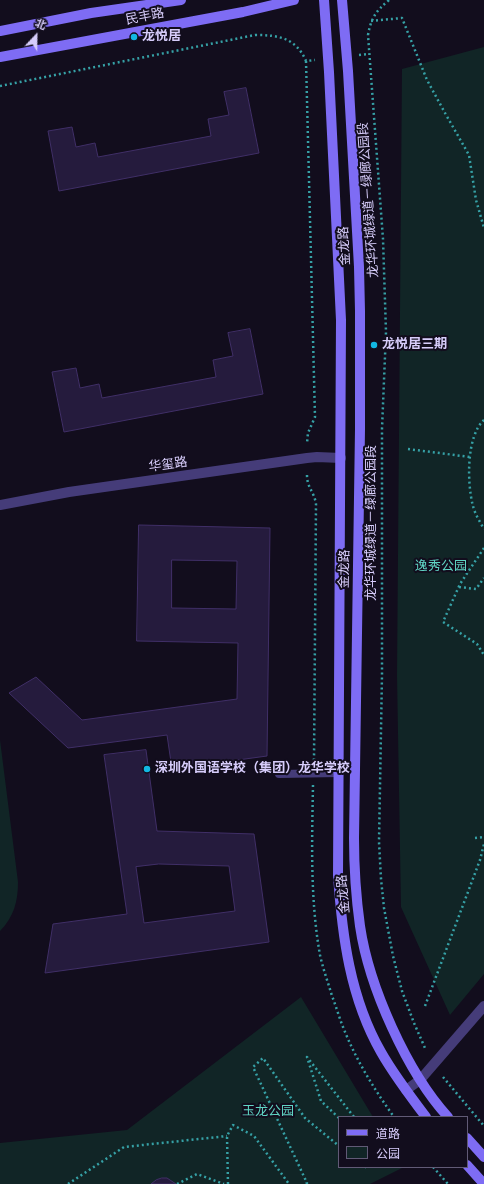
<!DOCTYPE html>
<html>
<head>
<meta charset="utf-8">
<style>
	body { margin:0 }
	#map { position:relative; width:484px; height:1184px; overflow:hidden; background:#120d1d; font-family:"Varela Round","Noto Sans SC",sans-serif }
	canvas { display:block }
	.legend { position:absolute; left:338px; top:1116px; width:130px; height:52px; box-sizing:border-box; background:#120d1d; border:1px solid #615a76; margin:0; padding:5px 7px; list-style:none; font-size:12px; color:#d7cdfb }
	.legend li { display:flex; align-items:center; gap:8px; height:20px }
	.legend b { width:20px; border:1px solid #615a76 }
	.north { position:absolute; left:16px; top:16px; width:40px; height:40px; -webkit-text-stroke:3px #120d1d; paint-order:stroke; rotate:22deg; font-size:11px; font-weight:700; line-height:16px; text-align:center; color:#d7cdfb }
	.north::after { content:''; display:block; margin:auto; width:14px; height:18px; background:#d7cdfb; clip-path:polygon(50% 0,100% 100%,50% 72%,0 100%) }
</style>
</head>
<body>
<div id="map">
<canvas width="484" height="1184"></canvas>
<ul class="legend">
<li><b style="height:5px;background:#7e6cf4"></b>道路</li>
<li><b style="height:11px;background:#112526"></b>公园</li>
</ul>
<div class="north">北</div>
</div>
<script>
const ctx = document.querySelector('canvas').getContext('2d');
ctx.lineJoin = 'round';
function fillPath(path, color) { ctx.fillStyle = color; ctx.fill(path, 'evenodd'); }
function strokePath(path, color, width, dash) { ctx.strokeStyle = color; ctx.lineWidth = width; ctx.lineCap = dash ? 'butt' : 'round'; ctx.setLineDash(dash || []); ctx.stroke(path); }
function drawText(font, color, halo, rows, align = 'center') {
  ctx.font = font + ' "Varela Round","Noto Sans SC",sans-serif'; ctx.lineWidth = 4; ctx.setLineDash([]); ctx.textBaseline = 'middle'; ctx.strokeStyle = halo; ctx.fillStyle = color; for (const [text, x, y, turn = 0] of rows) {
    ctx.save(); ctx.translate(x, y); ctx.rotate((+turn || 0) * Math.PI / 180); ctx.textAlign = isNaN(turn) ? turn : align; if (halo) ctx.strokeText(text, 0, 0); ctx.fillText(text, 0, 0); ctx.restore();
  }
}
fillPath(new Path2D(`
	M 484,47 L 484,974 L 450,1015 L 401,907 L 397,675 L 402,69 Z
	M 0,740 L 18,882 C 18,901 14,917 0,931 Z
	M 301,997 L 373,1117 L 339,1117 L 339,1167 L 404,1167 L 370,1184 L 0,1184 L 0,1143 L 127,1130 Z`), '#112526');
const building = new Path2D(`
	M 246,88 L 259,153 L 59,191 L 48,131 L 72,127 L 76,147 L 95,143 L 98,157 L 211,136 L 208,119 L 229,115 L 224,92 Z
	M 250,329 L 263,394 L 64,432 L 52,372 L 76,368 L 80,388 L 99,384 L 102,398 L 216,377 L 213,360 L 233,356 L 228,333 Z
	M 139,525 L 270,528 L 267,756 L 172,769 L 167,735 L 68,748 L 9,693 L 36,677 L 82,720 L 237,699 L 238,643 L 137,641 ZM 172,560 L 237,561 L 236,609 L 172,608 Z
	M 146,750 L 157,831 L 254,834 L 269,942 L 45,973 L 53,924 L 127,914 L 104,755 ZM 159,864 L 229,866 L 235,911 L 144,923 L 136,867 Z
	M 162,1178 L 167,1178 L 176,1184 L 151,1184 L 156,1180 Z`);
fillPath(building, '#251b3d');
strokePath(building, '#402f67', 1);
strokePath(new Path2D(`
	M 389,0 C 376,11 371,18 368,35 L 383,239 L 386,332 L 382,429 L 382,675 L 379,842 L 381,879 L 384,908 L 393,956 L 402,991 L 414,1023 L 425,1048
	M 371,21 L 402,18 L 427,80 L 445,113 L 469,155 L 476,200 L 484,228
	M 359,55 L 369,54
	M 306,61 L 315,417 L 308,433 L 307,443
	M 0,86 L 255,35 C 279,35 296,38 306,61 L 315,60
	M 484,420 C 466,436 467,484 473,506 C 475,514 480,522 484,529
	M 408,449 L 470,457
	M 307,475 C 307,488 314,491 316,504 L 314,761
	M 484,548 L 460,584 L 443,622 L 477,644 L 484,655
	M 459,587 L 476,589 L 484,578
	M 313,785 C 312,841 310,899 320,955 C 323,969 328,982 332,996 C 336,1006 339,1017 343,1027 C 356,1060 374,1089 394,1117
	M 475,838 L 484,837
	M 425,1006 L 480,860 L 484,844
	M 443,1077 L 484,1126
	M 339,1118 L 321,1101 L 307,1057 L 354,1117
	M 365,1167 L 366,1167
	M 433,1167 L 448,1184
	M 68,1184 L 124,1147 L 227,1136
	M 177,1184 L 197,1174 L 224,1184
	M 228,1184 L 227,1136 L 233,1125 L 254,1136 L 289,1184
	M 306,1184 L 307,1183 L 253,1067 L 263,1058 L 305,1118 L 339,1146`), '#36a1a6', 2.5, [2, 3]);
strokePath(new Path2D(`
	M 279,774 L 339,773`), '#453c79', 8);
strokePath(new Path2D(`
	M 406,1090 L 420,1080 L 484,1006`), '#453c79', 10);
strokePath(new Path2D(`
	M 0,505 L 69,492 L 307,458 L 317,457 L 341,458`), '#453c79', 10);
strokePath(new Path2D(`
	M 324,0 L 329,72 L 341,320 L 338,875 C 342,935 350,998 381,1052 C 394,1075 410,1096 426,1117
	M 342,0 L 348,71 L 359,267 L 360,311 L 360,429 L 354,838 C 354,868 356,897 360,926 C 369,987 407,1072 448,1117
	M 0,31 L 91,13 L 181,0
	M 0,57 L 243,12 L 294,0
	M 467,1138 L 484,1157
	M 467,1165 L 484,1184`), '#7e6cf4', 10);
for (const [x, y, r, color] of [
	[134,37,4,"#12b8e3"],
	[374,345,4,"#12b8e3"],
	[147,769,4,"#12b8e3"]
]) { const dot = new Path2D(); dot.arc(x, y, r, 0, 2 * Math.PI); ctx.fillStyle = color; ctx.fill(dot); strokePath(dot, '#120d1d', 1.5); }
drawText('13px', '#d7cdfb', '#120d1d', [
	["民丰路",145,17,-11],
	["龙华环城绿道－绿廊公园段",369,200,-94],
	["金龙路",345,246,-93],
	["华玺路",168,465,-8],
	["龙华环城绿道－绿廊公园段",372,523,-90],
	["金龙路",345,569,-89],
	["金龙路",344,894,-95]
]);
drawText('bold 13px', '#d7cdfb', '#120d1d', [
	["龙悦居",142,37],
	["龙悦居三期",382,345],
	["深圳外国语学校（集团）龙华学校",155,769]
], 'left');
drawText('13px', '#60d4c4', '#120d1d', [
	["逸秀公园",441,567],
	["玉龙公园",268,1112]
]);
</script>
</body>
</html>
